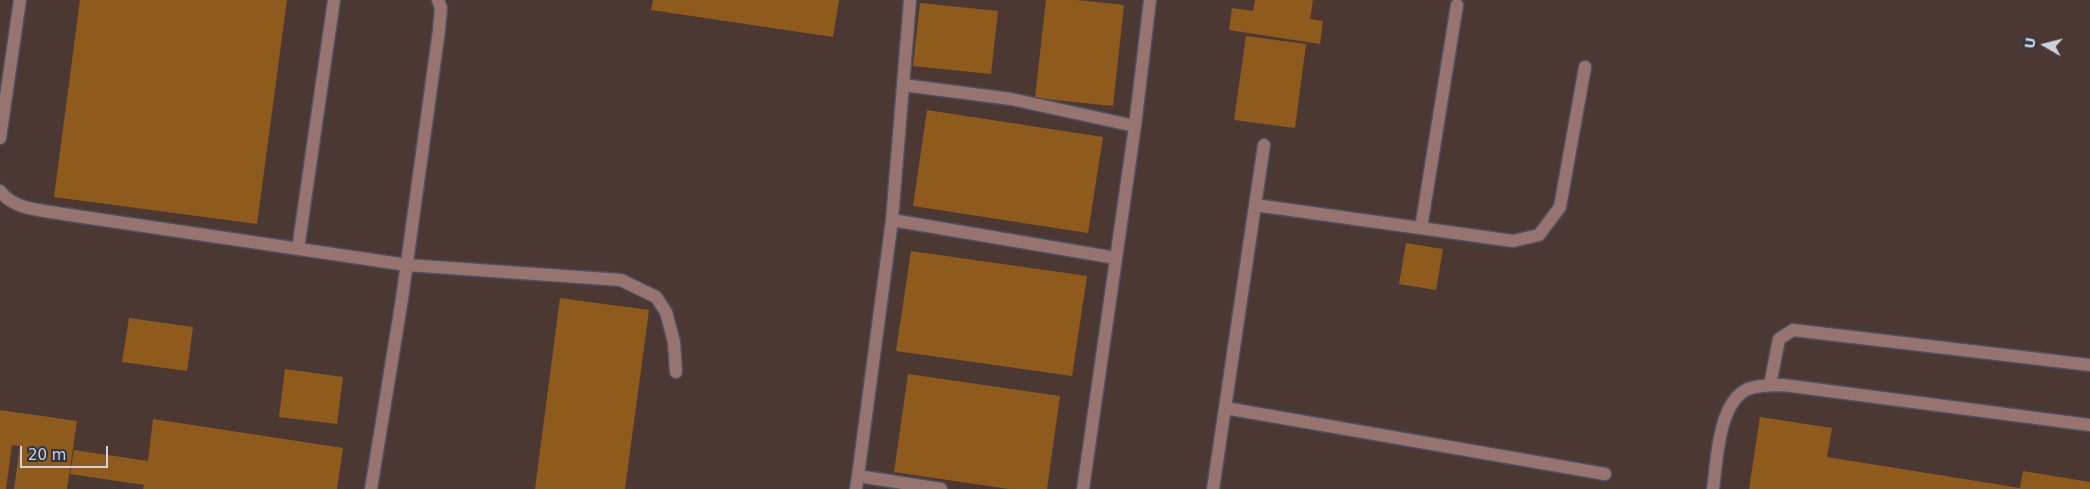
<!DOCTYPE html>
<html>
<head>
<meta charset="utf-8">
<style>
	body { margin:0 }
	#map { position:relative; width:2090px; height:489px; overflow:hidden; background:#2e3646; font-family:"DejaVu Sans",sans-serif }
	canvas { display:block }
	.north { position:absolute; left:2020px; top:20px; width:50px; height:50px; -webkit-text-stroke:4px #2e3646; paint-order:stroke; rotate:278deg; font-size:14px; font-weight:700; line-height:20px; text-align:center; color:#cdd2dc }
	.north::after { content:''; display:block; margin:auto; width:18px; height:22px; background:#cdd2dc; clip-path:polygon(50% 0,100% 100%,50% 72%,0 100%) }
	.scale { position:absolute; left:20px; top:446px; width:88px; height:22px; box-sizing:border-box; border:2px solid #cdd2dc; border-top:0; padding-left:6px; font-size:15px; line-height:18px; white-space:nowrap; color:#cdd2dc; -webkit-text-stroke:4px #2e3646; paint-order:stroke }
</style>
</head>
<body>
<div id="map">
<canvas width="2090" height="489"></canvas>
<div class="north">U</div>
<div class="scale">20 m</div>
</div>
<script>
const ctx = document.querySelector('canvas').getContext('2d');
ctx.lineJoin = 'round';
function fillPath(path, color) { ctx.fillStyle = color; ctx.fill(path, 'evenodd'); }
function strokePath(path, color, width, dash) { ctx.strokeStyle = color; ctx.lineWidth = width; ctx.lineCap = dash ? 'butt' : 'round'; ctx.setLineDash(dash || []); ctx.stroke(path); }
fillPath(new Path2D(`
	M 0,0 L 2090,0 L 2090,489 L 0,489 Z`), '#4c3833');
fillPath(new Path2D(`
	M 80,0 L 287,0 L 257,224 L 54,197 Z
	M 653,0 L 839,0 L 833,37 L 651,10 Z
	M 1046,0 L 1077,0 L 1124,5 L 1113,106 L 1035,98 Z
	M 1255,0 L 1313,0 L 1310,19 L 1323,21 L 1320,44 L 1229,30 L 1232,8 L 1253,11 Z
	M 920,3 L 998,11 L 991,74 L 913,66 Z
	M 1246,36 L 1306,44 L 1295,128 L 1234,120 Z
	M 927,110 L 1103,137 L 1088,233 L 913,206 Z
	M 1406,243 L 1443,249 L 1436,290 L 1399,284 Z
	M 911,251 L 1087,276 L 1072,376 L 896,351 Z
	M 560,298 L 649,310 L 625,489 L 535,489 Z
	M 129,318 L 193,327 L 187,371 L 122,362 Z
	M 285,369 L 343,377 L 337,424 L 279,417 Z
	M 908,374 L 1060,396 L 1047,489 L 1009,489 L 894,472 Z
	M 0,410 L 77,421 L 67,489 L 14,489 L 20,446 L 12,445 L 6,489 L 0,489 Z
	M 1760,417 L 1832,428 L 1827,457 L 2020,488 L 2023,471 L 2090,482 L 2090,489 L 1749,489 Z
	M 153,419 L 343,448 L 337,489 L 143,489 L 144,485 L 70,474 L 74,450 L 148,461 Z`), '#8f5b1c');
const minor = new Path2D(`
	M 903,85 L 1011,99 L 1135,126
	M 0,138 L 20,0
	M 0,191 C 14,210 42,210 63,214 L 407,265 L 621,280 L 656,297 L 666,312 L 674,342 L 676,372
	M 1255,205 L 1513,241 L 1539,235 L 1560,207 L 1585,67
	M 892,220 L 910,0
	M 1421,228 L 1457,5
	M 298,249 L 334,0
	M 1770,385 L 1779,339 L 1793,330 L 2090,365
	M 1225,408 L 1605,474
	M 858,476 L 892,220 L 1116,258
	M 371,489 L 402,299 L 439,30 L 441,8 L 438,0
	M 856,489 L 858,476 L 941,489
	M 1083,489 L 1135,126 L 1150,0
	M 1213,489 L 1264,145
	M 1713,489 C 1717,461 1718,402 1748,389 C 1759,385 1771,385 1783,385 L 2090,425`);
strokePath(minor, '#4b5261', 15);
strokePath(minor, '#987471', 12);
</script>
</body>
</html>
